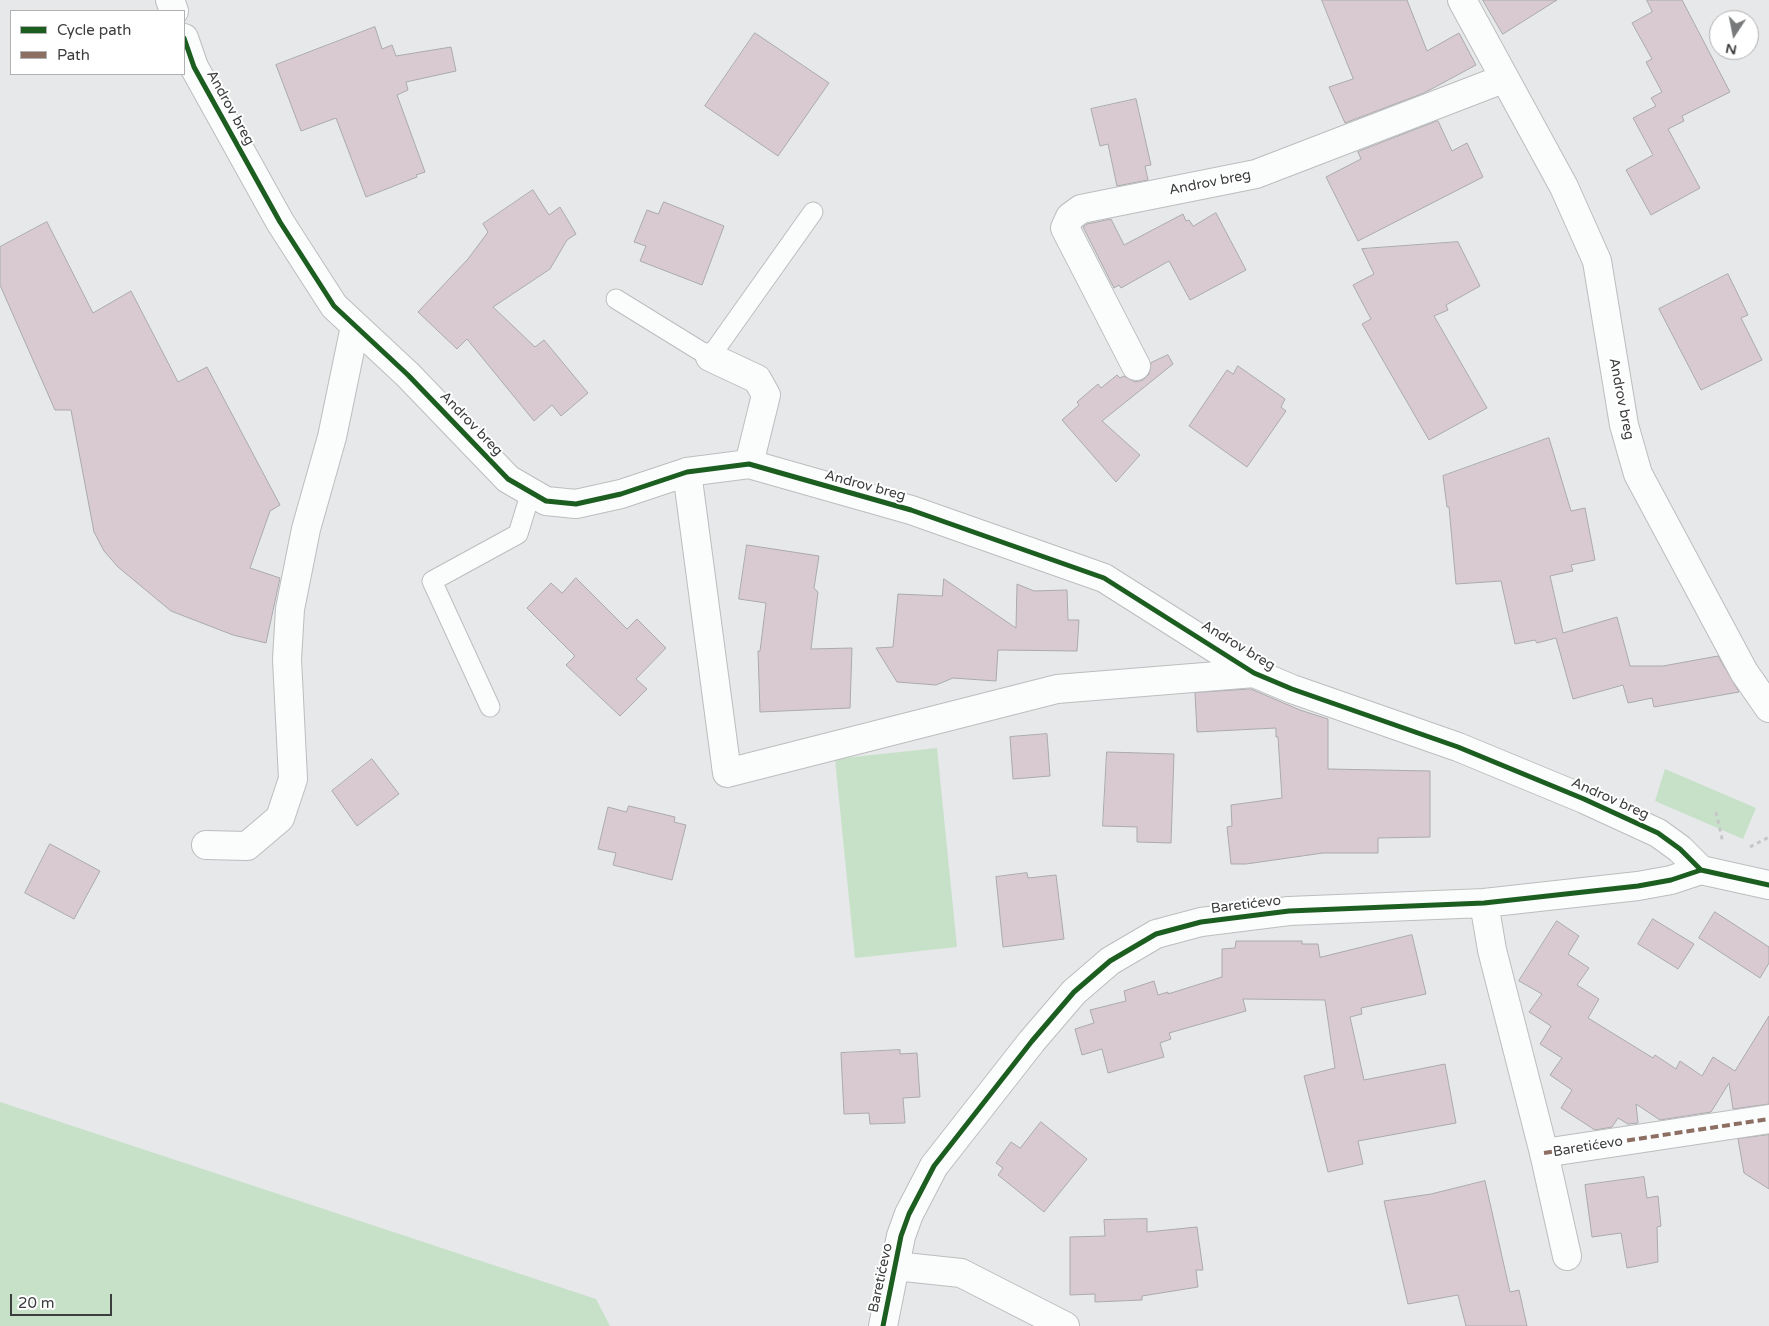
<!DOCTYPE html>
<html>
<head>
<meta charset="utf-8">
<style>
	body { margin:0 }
	#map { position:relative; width:1769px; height:1326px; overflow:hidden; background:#e6e8ea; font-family:"Varela Round",sans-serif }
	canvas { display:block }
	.legend { position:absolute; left:10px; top:10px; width:175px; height:65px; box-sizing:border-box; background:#fff; border:1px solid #b1b1b2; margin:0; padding:6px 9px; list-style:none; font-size:15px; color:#3c3d3e }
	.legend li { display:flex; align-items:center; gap:10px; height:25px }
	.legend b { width:25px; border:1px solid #b1b1b2 }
	.north { position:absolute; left:1709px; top:10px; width:50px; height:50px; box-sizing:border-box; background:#fff; border:1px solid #b1b1b2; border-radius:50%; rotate:191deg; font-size:14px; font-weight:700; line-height:20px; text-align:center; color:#3c3d3e }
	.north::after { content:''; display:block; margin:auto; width:18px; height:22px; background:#78797a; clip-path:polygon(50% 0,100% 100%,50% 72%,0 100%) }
	.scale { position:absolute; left:10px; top:1294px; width:102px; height:22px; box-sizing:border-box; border:2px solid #3c3d3e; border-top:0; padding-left:6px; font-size:15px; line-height:18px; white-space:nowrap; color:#3c3d3e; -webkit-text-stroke:4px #fff; paint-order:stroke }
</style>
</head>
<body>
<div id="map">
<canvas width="1769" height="1326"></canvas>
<ul class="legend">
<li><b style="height:6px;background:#1b5e20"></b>Cycle path</li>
<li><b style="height:6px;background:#8d6e63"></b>Path</li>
</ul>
<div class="north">N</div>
<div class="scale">20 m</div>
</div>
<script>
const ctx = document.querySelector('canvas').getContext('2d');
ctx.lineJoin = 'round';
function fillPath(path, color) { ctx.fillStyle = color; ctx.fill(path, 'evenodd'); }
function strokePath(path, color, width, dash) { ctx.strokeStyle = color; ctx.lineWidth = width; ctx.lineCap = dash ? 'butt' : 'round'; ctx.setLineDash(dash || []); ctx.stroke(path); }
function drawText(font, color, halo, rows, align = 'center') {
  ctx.font = font + ' "Varela Round",sans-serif'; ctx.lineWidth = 4; ctx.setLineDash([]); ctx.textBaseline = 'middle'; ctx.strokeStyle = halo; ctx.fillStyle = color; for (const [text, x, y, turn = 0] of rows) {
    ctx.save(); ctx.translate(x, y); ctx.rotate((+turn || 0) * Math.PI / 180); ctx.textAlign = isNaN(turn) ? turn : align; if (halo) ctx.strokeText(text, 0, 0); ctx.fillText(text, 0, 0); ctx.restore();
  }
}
fillPath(new Path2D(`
	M 937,748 L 957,947 L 855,958 L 835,759 Z
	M 1665,769 L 1756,808 L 1743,839 L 1655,801 Z
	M 0,1102 L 596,1299 L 610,1326 L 0,1326 Z`), '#c7e1c8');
const building = new Path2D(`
	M 1322,0 L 1407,0 L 1427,51 L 1459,33 L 1476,65 L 1424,93 L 1345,123 L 1329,87 L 1353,79 Z
	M 1483,0 L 1557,0 L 1503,34 Z
	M 1647,0 L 1682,0 L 1730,92 L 1682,116 L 1684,121 L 1668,129 L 1700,188 L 1651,215 L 1626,170 L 1653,155 L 1633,118 L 1656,106 L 1651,98 L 1662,92 L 1646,62 L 1652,59 L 1632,23 L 1652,12 Z
	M 375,27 L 382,49 L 392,45 L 396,56 L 451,47 L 456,71 L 406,82 L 408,90 L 397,95 L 425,172 L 416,175 L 417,177 L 366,197 L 336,118 L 301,131 L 276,65 Z
	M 755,33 L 829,83 L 778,156 L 705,106 Z
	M 1136,99 L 1151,165 L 1145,166 L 1148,180 L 1117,186 L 1108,144 L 1100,146 L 1091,109 Z
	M 1438,121 L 1452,151 L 1467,143 L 1483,177 L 1358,241 L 1326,177 L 1361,159 L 1358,152 Z
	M 533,190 L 549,215 L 560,207 L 576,234 L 567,240 L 550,269 L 493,307 L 535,347 L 544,340 L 588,393 L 561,416 L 552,405 L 534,421 L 467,339 L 457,349 L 418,312 L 468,259 L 488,232 L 483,224 Z
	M 664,202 L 724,226 L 702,285 L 640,261 L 646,246 L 634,242 L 647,210 L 658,214 Z
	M 1216,213 L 1246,270 L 1190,300 L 1169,261 L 1121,288 L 1119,285 L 1114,288 L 1083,227 L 1087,224 L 1111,219 L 1124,245 L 1183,214 L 1186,221 L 1189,220 L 1193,226 Z
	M 47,222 L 93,313 L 131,291 L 178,382 L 207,367 L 280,505 L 270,511 L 250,568 L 280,578 L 266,643 L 233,635 L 171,611 L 118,567 L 104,551 L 94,532 L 71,410 L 55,410 L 0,285 L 0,247 Z
	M 1458,242 L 1480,286 L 1446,305 L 1448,310 L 1434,316 L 1487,408 L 1429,440 L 1362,324 L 1371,319 L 1353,285 L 1374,274 L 1362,249 Z
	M 1728,274 L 1748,315 L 1741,318 L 1762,360 L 1701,390 L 1659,309 Z
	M 1168,355 L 1173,364 L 1102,421 L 1140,455 L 1116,482 L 1062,420 L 1079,405 L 1077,402 L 1098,384 L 1101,388 L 1117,375 L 1120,378 L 1124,376 L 1135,382 L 1143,380 L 1149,374 L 1151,363 Z
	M 1238,366 L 1285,399 L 1281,407 L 1286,411 L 1247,467 L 1189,426 L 1227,370 L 1233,374 Z
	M 1549,438 L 1571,511 L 1585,508 L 1595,560 L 1571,565 L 1573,571 L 1550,576 L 1563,633 L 1617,617 L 1630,666 L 1663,666 L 1718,656 L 1739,692 L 1654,707 L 1652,698 L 1628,703 L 1623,685 L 1573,699 L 1556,638 L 1537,643 L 1535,640 L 1515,644 L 1501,581 L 1456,584 L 1449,507 L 1447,507 L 1443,476 Z
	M 747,545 L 819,556 L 814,588 L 818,592 L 811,649 L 852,648 L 850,708 L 760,712 L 758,651 L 760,651 L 766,603 L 739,599 Z
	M 576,578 L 627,629 L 637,619 L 666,648 L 636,679 L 647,689 L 620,716 L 566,665 L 575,656 L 527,608 L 551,583 L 562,593 Z
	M 944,579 L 1016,628 L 1017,584 L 1034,591 L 1067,590 L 1068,620 L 1079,620 L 1077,651 L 998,650 L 996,681 L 953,678 L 936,685 L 897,682 L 876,648 L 893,647 L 898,594 L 942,596 Z
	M 1251,689 L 1300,710 L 1328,719 L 1328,769 L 1430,771 L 1430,837 L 1378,838 L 1378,853 L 1323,853 L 1246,864 L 1231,864 L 1227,827 L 1232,826 L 1231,805 L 1282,798 L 1278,737 L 1276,737 L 1276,728 L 1197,732 L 1195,693 Z
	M 1047,734 L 1050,776 L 1013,779 L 1010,737 Z
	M 1107,752 L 1174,754 L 1171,843 L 1137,842 L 1137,827 L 1103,826 Z
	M 372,759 L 399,794 L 357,826 L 332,791 Z
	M 629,806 L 675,817 L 674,822 L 686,825 L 672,880 L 613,865 L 616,853 L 598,849 L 608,807 L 626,812 Z
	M 50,844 L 100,871 L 74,919 L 25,893 Z
	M 1027,873 L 1028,878 L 1056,875 L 1064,939 L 1003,947 L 996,877 Z
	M 1715,912 L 1769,947 L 1769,963 L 1760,978 L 1699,938 Z
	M 1653,919 L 1694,944 L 1678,969 L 1638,944 Z
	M 1557,921 L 1579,936 L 1568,954 L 1589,968 L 1577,985 L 1599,999 L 1588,1018 L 1653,1058 L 1655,1055 L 1676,1069 L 1680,1061 L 1702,1076 L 1713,1057 L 1735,1071 L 1769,1016 L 1769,1104 L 1733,1109 L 1729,1083 L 1711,1112 L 1660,1120 L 1636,1104 L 1638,1123 L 1628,1124 L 1618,1118 L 1612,1127 L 1595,1130 L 1561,1108 L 1572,1090 L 1550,1075 L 1562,1058 L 1540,1044 L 1551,1026 L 1529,1012 L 1542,994 L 1519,981 Z
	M 1412,935 L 1426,994 L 1361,1008 L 1362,1014 L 1350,1017 L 1364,1080 L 1445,1064 L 1456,1123 L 1358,1141 L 1363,1164 L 1328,1172 L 1304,1076 L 1335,1068 L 1325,1000 L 1243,999 L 1246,1011 L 1169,1033 L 1171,1039 L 1160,1043 L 1164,1057 L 1108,1073 L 1102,1049 L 1082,1055 L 1075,1029 L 1094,1023 L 1090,1010 L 1126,1001 L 1124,991 L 1154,981 L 1158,995 L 1168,992 L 1168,994 L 1222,977 L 1222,949 L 1235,948 L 1236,941 L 1302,941 L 1302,944 L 1318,944 L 1320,957 Z
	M 900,1050 L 900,1054 L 917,1053 L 920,1097 L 903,1098 L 905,1123 L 870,1124 L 869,1113 L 844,1114 L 841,1053 Z
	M 1041,1122 L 1087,1159 L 1044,1212 L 998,1175 L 1003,1168 L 996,1163 L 1011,1142 L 1020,1148 Z
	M 1769,1135 L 1769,1189 L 1744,1173 L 1738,1139 Z
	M 1644,1177 L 1647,1198 L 1658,1196 L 1661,1226 L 1657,1227 L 1658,1262 L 1627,1268 L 1621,1233 L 1592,1237 L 1585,1185 Z
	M 1485,1181 L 1510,1292 L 1519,1290 L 1527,1326 L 1466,1326 L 1458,1295 L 1408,1304 L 1384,1201 L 1431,1194 Z
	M 1147,1219 L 1147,1232 L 1197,1227 L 1203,1270 L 1196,1270 L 1198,1287 L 1142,1296 L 1142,1300 L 1095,1302 L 1095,1294 L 1070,1295 L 1070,1237 L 1105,1236 L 1104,1220 Z`);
fillPath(building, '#d9cad2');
strokePath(building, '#aaaaab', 1);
const service = new Path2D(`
	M 616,299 L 710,357 L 813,212
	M 490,707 L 432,581 L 518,534 L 531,492`);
const pedestrian = new Path2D(`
	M 1544,1153 L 1769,1119`);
const minor = new Path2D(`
	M 170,0 L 174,11
	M 1462,0 L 1564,187 L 1597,261 L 1624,425 L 1638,474 L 1744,672 L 1769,708
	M 184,38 L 194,67 L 280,222 L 334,306 L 408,375 L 508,479 L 546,501 L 576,504 L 621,494 L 687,472 L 749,464 L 911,510 L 1104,578 L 1254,673 L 1292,689 L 1458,747 L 1584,799 L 1658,833 L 1680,849 L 1701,870
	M 710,357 L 757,379 L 766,395 L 749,464
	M 1136,366 L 1065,228 L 1070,217 L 1081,209 L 1256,174 L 1503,79
	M 687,472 L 727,773 L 1057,689 L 1254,673
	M 206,845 L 247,846 L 280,818 L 293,779 L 287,659 L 290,609 L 306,529 L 332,437 L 355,326
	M 1484,903 L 1492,950 L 1544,1153 L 1567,1256
	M 895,1266 L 961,1273 L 1065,1326
	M 883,1326 L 901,1236 L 909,1214 L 934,1166 L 1032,1041 L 1074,992 L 1110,961 L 1156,934 L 1201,922 L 1289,911 L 1484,903 L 1638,886 L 1671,880 L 1701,870 L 1769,885`);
strokePath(service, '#bcbdbe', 21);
strokePath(pedestrian, '#bcbdbe', 30);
strokePath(minor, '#bcbdbe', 30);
strokePath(new Path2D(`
	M 1716,812 L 1723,843
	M 1750,847 L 1769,837`), '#c6c7c7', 3, [4, 4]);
strokePath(service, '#fbfcfc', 19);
strokePath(pedestrian, '#fbfcfc', 28);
strokePath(minor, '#fbfcfc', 28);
strokePath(new Path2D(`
	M 1544,1153 L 1769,1119`), '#8d6e63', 4, [8, 4]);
strokePath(new Path2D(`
	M 184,38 L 194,67 L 280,222 L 334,306 L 408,375 L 508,479 L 546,501 L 576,504 L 621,494 L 687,472 L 749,464 L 911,510 L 1104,578 L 1254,673 L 1292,689 L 1458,747 L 1584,799 L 1658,833 L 1680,849 L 1701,870
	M 883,1326 L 901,1236 L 909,1214 L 934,1166 L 1032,1041 L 1074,992 L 1110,961 L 1156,934 L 1201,922 L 1289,911 L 1484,903 L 1638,886 L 1671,880 L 1701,870 L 1769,885`), '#1b5e20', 5);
drawText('14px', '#3c3d3e', '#fff', [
	["Androv breg",230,108,61],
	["Androv breg",1210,183,-11],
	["Androv breg",1621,399,79],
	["Androv breg",471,424,46],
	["Androv breg",865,486,15],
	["Androv breg",1238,646,31],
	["Androv breg",1610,799,24],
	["Baretićevo",1246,905,-7],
	["Baretićevo",1588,1147,-9],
	["Baretićevo",881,1278,-78]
]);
</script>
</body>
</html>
